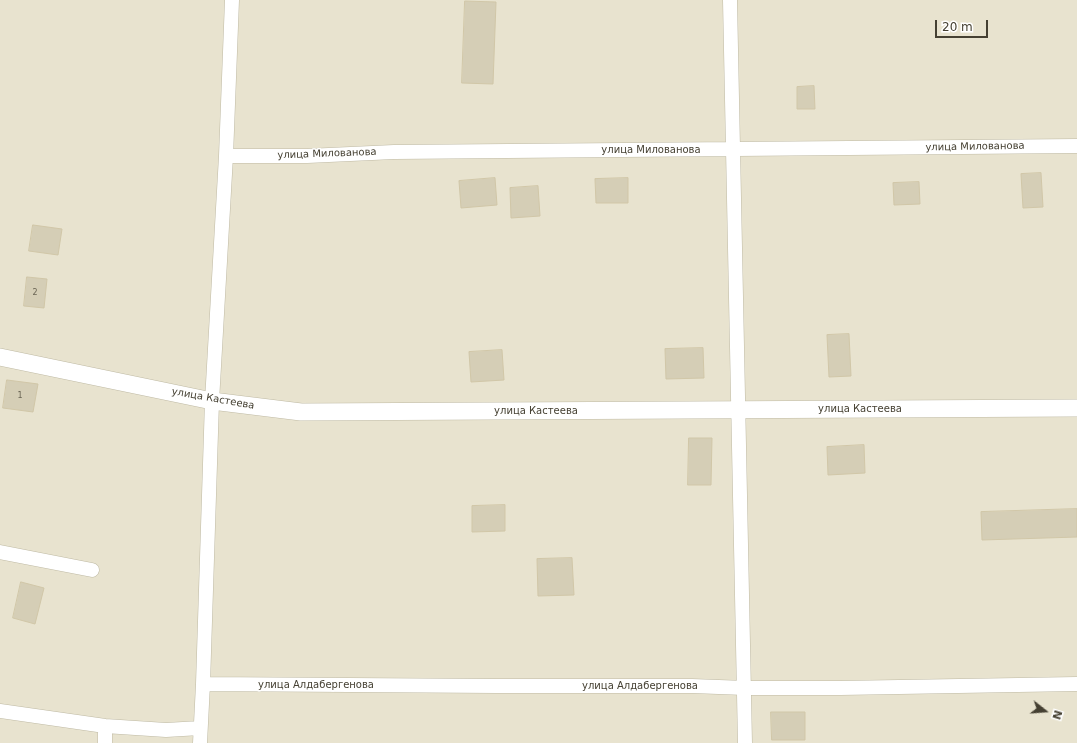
<!DOCTYPE html>
<html>
<head>
<meta charset="utf-8">
<style>
	body { margin:0 }
	#map { position:relative; width:1077px; height:743px; overflow:hidden; background:#f3f0e2; font-family:"DejaVu Sans",sans-serif }
	canvas { display:block }
	.north { position:absolute; left:1025px; top:691px; width:40px; height:40px; -webkit-text-stroke:3px #fff; paint-order:stroke; rotate:107deg; font-size:11px; font-weight:700; line-height:16px; text-align:center; color:#454032 }
	.north::after { content:''; display:block; margin:auto; width:14px; height:18px; background:#454032; clip-path:polygon(50% 0,100% 100%,50% 72%,0 100%) }
	.scale { position:absolute; left:935px; top:20px; width:53px; height:18px; box-sizing:border-box; border:2px solid #454032; border-top:0; padding-left:5px; font-size:12px; line-height:14px; white-space:nowrap; color:#454032; -webkit-text-stroke:3px #fff; paint-order:stroke }
</style>
</head>
<body>
<div id="map">
<canvas width="1077" height="743"></canvas>
<div class="north">N</div>
<div class="scale">20 m</div>
</div>
<script>
const ctx = document.querySelector('canvas').getContext('2d');
ctx.lineJoin = 'round';
function fillPath(path, color) { ctx.fillStyle = color; ctx.fill(path, 'evenodd'); }
function strokePath(path, color, width, dash) { ctx.strokeStyle = color; ctx.lineWidth = width; ctx.lineCap = dash ? 'butt' : 'round'; ctx.setLineDash(dash || []); ctx.stroke(path); }
function drawText(font, color, halo, rows, align = 'center') {
  ctx.font = font + ' "DejaVu Sans",sans-serif'; ctx.lineWidth = 3; ctx.setLineDash([]); ctx.textBaseline = 'middle'; ctx.strokeStyle = halo; ctx.fillStyle = color; for (const [text, x, y, turn = 0] of rows) {
    ctx.save(); ctx.translate(x, y); ctx.rotate((+turn || 0) * Math.PI / 180); ctx.textAlign = isNaN(turn) ? turn : align; if (halo) ctx.strokeText(text, 0, 0); ctx.fillText(text, 0, 0); ctx.restore();
  }
}
fillPath(new Path2D(`
	M 0,0 L 1077,0 L 1077,743 L 0,743 Z`), '#e8e3cf');
const building = new Path2D(`
	M 465,1 L 496,2 L 493,84 L 462,83 Z
	M 814,86 L 815,109 L 797,109 L 797,87 Z
	M 1041,173 L 1043,207 L 1023,208 L 1021,174 Z
	M 495,178 L 497,205 L 461,208 L 459,181 Z
	M 628,178 L 628,203 L 596,203 L 595,179 Z
	M 919,182 L 920,204 L 894,205 L 893,183 Z
	M 538,186 L 540,216 L 511,218 L 510,188 Z
	M 33,225 L 62,229 L 58,255 L 29,251 Z
	M 27,277 L 47,279 L 44,308 L 24,306 Z
	M 849,334 L 851,376 L 829,377 L 827,335 Z
	M 703,348 L 704,378 L 666,379 L 665,349 Z
	M 502,350 L 504,380 L 471,382 L 469,352 Z
	M 7,380 L 38,384 L 33,412 L 3,408 Z
	M 689,438 L 712,438 L 711,485 L 688,485 Z
	M 864,445 L 865,473 L 828,475 L 827,447 Z
	M 505,505 L 505,531 L 472,532 L 472,506 Z
	M 1077,509 L 1077,537 L 982,540 L 981,512 Z
	M 572,558 L 574,595 L 538,596 L 537,559 Z
	M 21,582 L 44,588 L 35,624 L 13,618 Z
	M 771,712 L 805,712 L 805,740 L 772,740 Z`);
fillPath(building, '#d5ceb6');
strokePath(building, '#d1c7a8', 1);
const minor = new Path2D(`
	M 730,0 L 745,743
	M 226,156 L 307,156 L 394,152 L 1077,146
	M 0,552 L 92,570
	M 203,684 L 496,686 L 692,686 L 745,688 L 840,688 L 1077,684
	M 0,711 L 105,726 L 166,730 L 200,728
	M 105,743 L 105,726
	M 200,743 L 203,684 L 212,401 L 226,156 L 232,0`);
const tertiary = new Path2D(`
	M 0,357 L 212,401 L 301,412 L 1077,408`);
strokePath(minor, '#bfbaa4', 15);
strokePath(tertiary, '#bfbaa4', 18);
strokePath(minor, '#fff', 14);
strokePath(tertiary, '#fff', 17);
drawText('8px', '#696453', null, [
	["2",35,293],
	["1",20,396]
]);
drawText('10px', '#454032', '#fff', [
	["улица Милованова",975,147,-1],
	["улица Милованова",651,150],
	["улица Милованова",327,154,-2],
	["улица Кастеева",213,399,10],
	["улица Кастеева",860,409],
	["улица Кастеева",536,411],
	["улица Алдабергенова",316,685],
	["улица Алдабергенова",640,686]
]);
</script>
</body>
</html>
